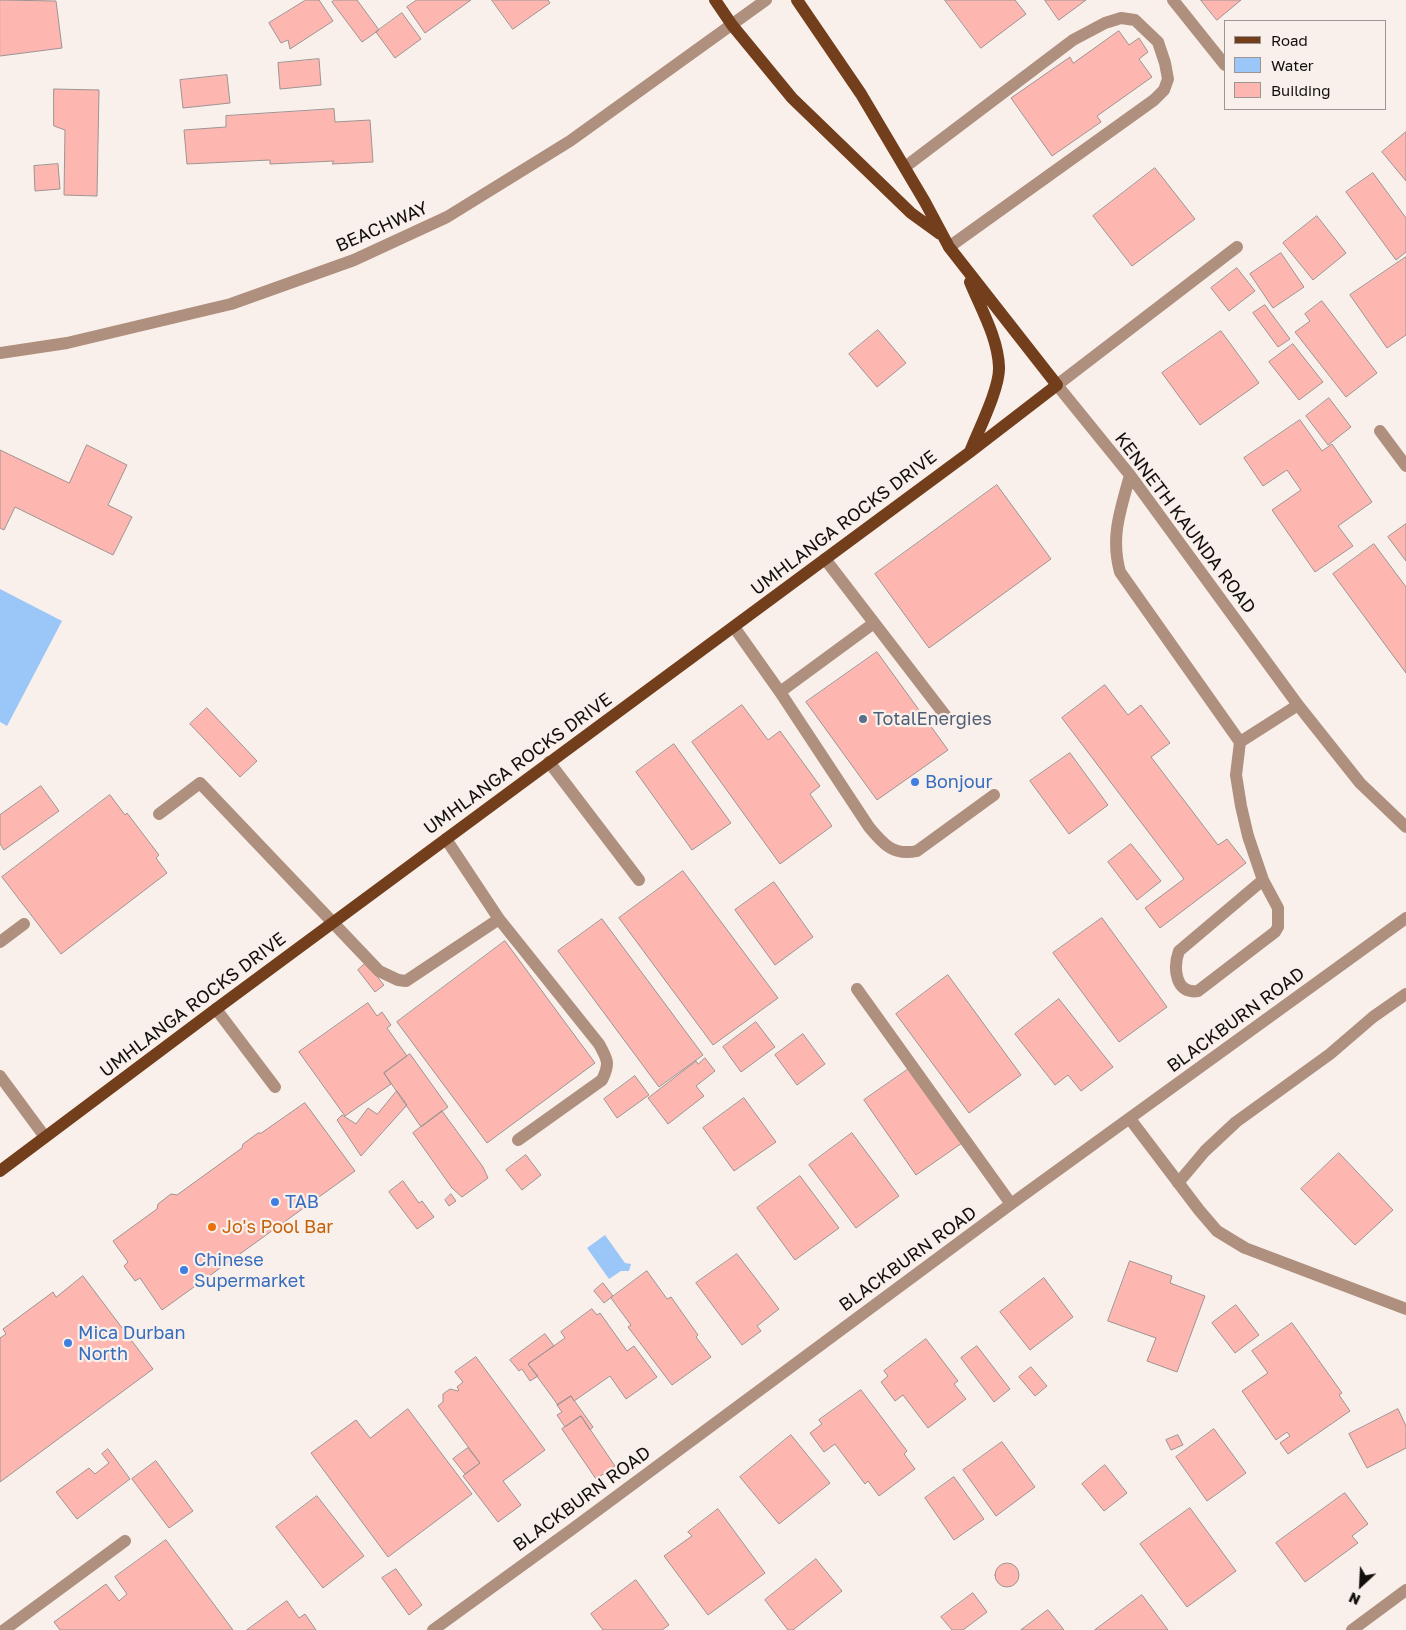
<!DOCTYPE html>
<html>
<head>
<meta charset="utf-8">
<style>
	body { margin:0 }
	#map { position:relative; width:1406px; height:1630px; overflow:hidden; background:#f9f0eb; font-family:"Golos Text",sans-serif }
	canvas { display:block }
	.legend { position:absolute; left:1224px; top:20px; width:162px; height:90px; box-sizing:border-box; background:#f9f0eb; border:1px solid #9d9692; margin:0; padding:6px 9px; list-style:none; font-size:15px; color:#120f0d }
	.legend li { display:flex; align-items:center; gap:10px; height:25px }
	.legend b { width:25px; border:1px solid #9d9692 }
	.north { position:absolute; left:1336px; top:1560px; width:50px; height:50px; -webkit-text-stroke:4px #f9f0eb; paint-order:stroke; rotate:205deg; font-size:14px; font-weight:700; line-height:20px; text-align:center; color:#120f0d }
	.north::after { content:''; display:block; margin:auto; width:18px; height:22px; background:#120f0d; clip-path:polygon(50% 0,100% 100%,50% 72%,0 100%) }
</style>
</head>
<body>
<div id="map">
<canvas width="1406" height="1630"></canvas>
<ul class="legend">
<li><b style="height:6px;background:#733e1b"></b>Road</li>
<li><b style="height:14px;background:#9ac7f7"></b>Water</li>
<li><b style="height:14px;background:#feb7b0"></b>Building</li>
</ul>
<div class="north">N</div>
</div>
<script>
const ctx = document.querySelector('canvas').getContext('2d');
ctx.lineJoin = 'round';
function fillPath(path, color) { ctx.fillStyle = color; ctx.fill(path, 'evenodd'); }
function strokePath(path, color, width, dash) { ctx.strokeStyle = color; ctx.lineWidth = width; ctx.lineCap = dash ? 'butt' : 'round'; ctx.setLineDash(dash || []); ctx.stroke(path); }
function drawText(font, color, halo, rows, align = 'center') {
  ctx.font = font + ' "Golos Text",sans-serif'; ctx.lineWidth = 4.5; ctx.setLineDash([]); ctx.textBaseline = 'middle'; ctx.strokeStyle = halo; ctx.fillStyle = color; for (const [text, x, y, turn = 0] of rows) {
    ctx.save(); ctx.translate(x, y); ctx.rotate((+turn || 0) * Math.PI / 180); ctx.textAlign = isNaN(turn) ? turn : align; if (halo) ctx.strokeText(text, 0, 0); ctx.fillText(text, 0, 0); ctx.restore();
  }
}
fillPath(new Path2D(`
	M 0,589 L 62,621 L 7,726 L 0,722 Z
	M 605,1235 L 625,1263 L 631,1264 L 629,1271 L 621,1271 L 609,1279 L 587,1248 Z`), '#9ac7f7');
const building = new Path2D(`
	M 0,0 L 56,1 L 62,48 L 0,56 Z
	M 306,0 L 319,0 L 333,21 L 290,49 L 288,40 L 281,43 L 269,23 Z
	M 335,0 L 357,0 L 379,30 L 362,42 L 332,2 Z
	M 417,0 L 471,0 L 425,33 L 407,7 Z
	M 492,0 L 548,0 L 550,3 L 513,29 Z
	M 945,0 L 1015,0 L 1026,14 L 981,48 Z
	M 1045,0 L 1086,0 L 1059,20 Z
	M 1201,0 L 1241,0 L 1217,20 Z
	M 402,13 L 421,39 L 395,58 L 376,32 Z
	M 1119,31 L 1129,45 L 1139,38 L 1148,52 L 1139,59 L 1152,77 L 1097,116 L 1101,122 L 1052,156 L 1011,98 L 1070,57 L 1073,63 Z
	M 319,59 L 321,85 L 280,89 L 278,63 Z
	M 227,75 L 230,103 L 183,108 L 180,80 Z
	M 54,89 L 99,90 L 97,196 L 64,195 L 65,130 L 54,126 Z
	M 334,109 L 335,122 L 370,120 L 373,162 L 332,164 L 334,161 L 270,164 L 270,160 L 187,164 L 184,130 L 226,127 L 226,116 Z
	M 1406,132 L 1406,181 L 1382,152 Z
	M 58,164 L 60,189 L 35,191 L 34,166 Z
	M 1155,168 L 1195,219 L 1132,266 L 1093,216 Z
	M 1373,173 L 1406,218 L 1406,252 L 1396,260 L 1346,192 Z
	M 1317,216 L 1346,253 L 1313,280 L 1283,243 Z
	M 1281,253 L 1304,287 L 1273,308 L 1250,274 Z
	M 1406,257 L 1406,335 L 1387,348 L 1350,295 Z
	M 1237,268 L 1255,291 L 1229,311 L 1211,288 Z
	M 1322,301 L 1377,373 L 1346,397 L 1295,332 L 1310,321 L 1305,314 Z
	M 1265,305 L 1290,339 L 1278,347 L 1253,313 Z
	M 878,330 L 906,363 L 877,387 L 849,354 Z
	M 1221,331 L 1259,383 L 1200,425 L 1162,373 Z
	M 1293,344 L 1323,382 L 1299,400 L 1269,362 Z
	M 1329,398 L 1351,427 L 1328,445 L 1306,416 Z
	M 1300,420 L 1322,451 L 1332,444 L 1372,502 L 1338,526 L 1353,546 L 1315,572 L 1272,510 L 1301,490 L 1287,470 L 1263,486 L 1244,458 Z
	M 87,445 L 127,465 L 108,505 L 132,517 L 113,555 L 15,507 L 4,530 L 0,528 L 0,450 L 69,483 Z
	M 997,485 L 1051,559 L 929,648 L 875,574 Z
	M 1406,524 L 1406,561 L 1388,537 Z
	M 1374,544 L 1406,587 L 1406,673 L 1333,574 Z
	M 877,652 L 948,750 L 877,800 L 806,702 Z
	M 1105,685 L 1128,715 L 1141,705 L 1170,743 L 1151,757 L 1218,845 L 1227,839 L 1246,863 L 1160,928 L 1145,908 L 1184,879 L 1062,718 Z
	M 742,705 L 768,740 L 780,731 L 820,786 L 810,794 L 832,826 L 780,864 L 692,742 Z
	M 207,708 L 257,761 L 240,777 L 190,724 Z
	M 674,744 L 731,823 L 692,850 L 636,772 Z
	M 1070,753 L 1108,805 L 1069,834 L 1030,781 Z
	M 41,786 L 59,811 L 4,850 L 0,844 L 0,815 Z
	M 110,795 L 125,815 L 127,813 L 159,855 L 156,858 L 167,873 L 61,954 L 2,877 Z
	M 1131,844 L 1161,881 L 1137,900 L 1108,862 Z
	M 683,871 L 778,998 L 713,1045 L 619,918 Z
	M 774,882 L 813,937 L 775,965 L 735,910 Z
	M 1102,918 L 1167,1007 L 1119,1042 L 1053,953 Z
	M 602,919 L 703,1055 L 659,1087 L 558,951 Z
	M 505,941 L 595,1063 L 487,1143 L 397,1022 Z
	M 366,963 L 384,985 L 375,992 L 358,970 Z
	M 948,975 L 1021,1075 L 969,1113 L 896,1014 Z
	M 1059,999 L 1113,1067 L 1081,1091 L 1068,1075 L 1055,1085 L 1015,1034 Z
	M 368,1003 L 377,1016 L 382,1012 L 391,1025 L 387,1028 L 407,1056 L 384,1073 L 391,1084 L 345,1116 L 299,1052 Z
	M 756,1022 L 775,1047 L 741,1072 L 723,1047 Z
	M 803,1034 L 825,1064 L 797,1085 L 775,1055 Z
	M 410,1054 L 448,1107 L 421,1127 L 384,1073 Z
	M 705,1058 L 715,1071 L 696,1086 L 704,1096 L 668,1124 L 648,1098 L 696,1061 L 698,1064 Z
	M 910,1068 L 962,1143 L 916,1175 L 864,1100 Z
	M 635,1076 L 649,1095 L 617,1118 L 604,1099 Z
	M 397,1091 L 407,1105 L 361,1156 L 337,1120 L 342,1115 L 356,1124 L 368,1108 L 377,1114 Z
	M 744,1098 L 776,1142 L 734,1171 L 703,1128 Z
	M 305,1103 L 355,1171 L 162,1310 L 140,1278 L 135,1281 L 124,1266 L 128,1262 L 113,1241 L 157,1209 L 158,1204 L 171,1194 L 177,1195 L 242,1148 L 243,1144 L 258,1133 L 261,1133 Z
	M 442,1111 L 483,1167 L 488,1178 L 462,1197 L 452,1188 L 413,1133 Z
	M 852,1133 L 899,1196 L 856,1228 L 809,1165 Z
	M 1339,1153 L 1393,1210 L 1355,1245 L 1301,1189 Z
	M 526,1155 L 541,1175 L 522,1190 L 506,1170 Z
	M 800,1176 L 839,1228 L 795,1260 L 757,1208 Z
	M 403,1181 L 419,1203 L 422,1201 L 434,1217 L 417,1229 L 389,1192 Z
	M 451,1194 L 456,1201 L 449,1206 L 445,1200 Z
	M 737,1254 L 779,1309 L 757,1326 L 761,1331 L 742,1345 L 696,1283 Z
	M 1130,1261 L 1172,1276 L 1170,1283 L 1205,1296 L 1177,1372 L 1147,1361 L 1156,1338 L 1108,1321 Z
	M 647,1271 L 667,1299 L 671,1297 L 698,1335 L 696,1337 L 711,1357 L 672,1385 L 628,1327 L 631,1325 L 611,1298 Z
	M 83,1276 L 153,1369 L 0,1482 L 0,1338 L 6,1334 L 3,1329 L 53,1292 L 56,1297 Z
	M 1044,1278 L 1073,1317 L 1030,1350 L 1000,1312 Z
	M 603,1283 L 613,1296 L 604,1303 L 594,1291 Z
	M 1236,1305 L 1259,1335 L 1235,1353 L 1212,1323 Z
	M 592,1309 L 597,1315 L 600,1313 L 627,1351 L 634,1346 L 657,1377 L 626,1399 L 610,1376 L 574,1401 L 571,1396 L 558,1405 L 528,1364 L 565,1338 L 561,1332 Z
	M 1292,1323 L 1342,1393 L 1339,1395 L 1350,1411 L 1288,1454 L 1280,1443 L 1290,1436 L 1287,1432 L 1276,1440 L 1242,1391 L 1268,1373 L 1252,1351 Z
	M 545,1334 L 554,1346 L 528,1364 L 538,1376 L 530,1381 L 522,1369 L 519,1371 L 510,1360 Z
	M 926,1339 L 958,1381 L 954,1384 L 966,1399 L 928,1428 L 903,1395 L 895,1401 L 881,1382 L 888,1376 L 884,1371 Z
	M 977,1346 L 1010,1389 L 994,1402 L 961,1358 Z
	M 476,1357 L 545,1450 L 503,1481 L 521,1505 L 498,1522 L 463,1476 L 480,1463 L 438,1406 L 443,1402 L 443,1394 L 450,1389 L 458,1391 L 459,1390 L 457,1387 L 463,1382 L 455,1372 Z
	M 1031,1367 L 1047,1386 L 1035,1396 L 1019,1377 Z
	M 861,1390 L 907,1451 L 904,1454 L 915,1469 L 879,1496 L 868,1481 L 865,1484 L 835,1444 L 824,1452 L 810,1433 L 822,1424 L 819,1420 Z
	M 571,1396 L 593,1427 L 590,1430 L 581,1416 L 565,1427 L 557,1415 L 562,1412 L 557,1405 Z
	M 408,1409 L 472,1494 L 388,1557 L 311,1453 L 356,1420 L 370,1438 Z
	M 1398,1409 L 1406,1426 L 1406,1448 L 1367,1468 L 1349,1434 Z
	M 581,1416 L 615,1466 L 596,1479 L 562,1429 Z
	M 1214,1429 L 1246,1473 L 1207,1501 L 1176,1457 Z
	M 791,1435 L 830,1483 L 779,1524 L 740,1477 Z
	M 1178,1435 L 1183,1445 L 1171,1450 L 1166,1440 Z
	M 1002,1442 L 1035,1487 L 996,1516 L 963,1470 Z
	M 468,1448 L 480,1463 L 465,1474 L 453,1459 Z
	M 108,1449 L 130,1479 L 77,1519 L 56,1492 L 89,1468 L 95,1474 L 109,1463 L 102,1454 Z
	M 156,1461 L 193,1511 L 169,1528 L 132,1479 Z
	M 1105,1465 L 1127,1493 L 1104,1511 L 1082,1484 Z
	M 954,1477 L 984,1519 L 954,1540 L 925,1498 Z
	M 1345,1493 L 1368,1524 L 1352,1536 L 1358,1543 L 1305,1582 L 1276,1543 Z
	M 317,1496 L 364,1556 L 323,1588 L 276,1527 Z
	M 1190,1508 L 1236,1571 L 1187,1607 L 1140,1544 Z
	M 718,1509 L 765,1573 L 708,1615 L 664,1556 L 692,1536 L 688,1532 Z
	M 166,1540 L 233,1630 L 60,1630 L 54,1622 L 106,1584 L 119,1601 L 127,1594 L 115,1577 Z
	M 816,1559 L 842,1591 L 793,1630 L 788,1630 L 765,1600 Z
	M995 1575a12 12 0 1 1 24 0a12 12 0 1 1-24 0Z
	M 396,1569 L 422,1605 L 409,1615 L 382,1578 Z
	M 636,1580 L 669,1625 L 662,1630 L 603,1630 L 591,1614 Z
	M 973,1593 L 987,1612 L 963,1630 L 952,1630 L 941,1617 Z
	M 1142,1595 L 1168,1630 L 1095,1630 Z
	M 287,1601 L 299,1618 L 305,1614 L 316,1630 L 247,1630 Z
	M 1048,1610 L 1064,1630 L 1021,1630 Z`);
fillPath(building, '#feb7b0');
strokePath(building, '#9d9392', 1);
strokePath(new Path2D(`
	M 1173,0 L 1225,65
	M 905,167 L 1073,40 L 1105,23 L 1121,18 L 1135,20 L 1158,42 L 1165,63 L 1168,79 L 1164,90 L 1154,100 L 949,247
	M 1237,247 L 1057,385 L 1130,475 L 1298,705 L 1360,783 L 1406,827
	M 0,353 L 67,343 L 231,304 L 354,260 L 447,217 L 570,141 L 766,0
	M 1380,431 L 1406,466
	M 1130,475 C 1121,509 1110,536 1120,572 L 1240,742 L 1298,705
	M 825,559 L 948,719
	M 734,627 L 780,692 L 869,827 C 883,844 893,856 917,851 L 994,795
	M 780,692 L 874,623
	M 1240,742 L 1236,775 L 1241,806 L 1248,836 L 1263,880 L 1278,908 L 1278,927 L 1275,932 L 1198,991 C 1175,995 1173,967 1179,951 L 1263,880
	M 549,762 L 639,880
	M 159,814 L 200,783 L 379,971 L 398,980 L 406,981 L 499,919 L 446,839
	M 499,919 L 599,1044 C 608,1060 610,1064 602,1080 L 518,1140
	M 0,942 L 24,924
	M 857,989 L 1011,1204
	M 216,1009 L 275,1087
	M 0,1076 L 45,1137
	M 1130,1119 L 1199,1210 L 1217,1231 L 1245,1248 L 1406,1309
	M 1178,1183 L 1205,1151 L 1236,1122 L 1330,1054 L 1373,1017 L 1406,994
	M 4,1630 L 125,1541
	M 433,1630 L 571,1530 L 1011,1204 L 1406,918
	M 1352,1630 L 1406,1590`), '#af8f7d', 12);
strokePath(new Path2D(`
	M 715,0 L 732,25 L 792,98 L 911,213 L 940,234
	M 970,452 C 978,431 1000,388 999,367 C 998,338 981,309 970,282
	M 0,1171 L 216,1009 L 970,452 L 1057,385 L 949,247 L 925,202 L 861,94 L 797,0`), '#733e1b', 12);
for (const [x, y, r, color] of [
	[863,719,5,"#5c6f8a"],
	[915,782,5,"#3f7fe0"],
	[275,1202,5,"#3f7fe0"],
	[212,1227,5,"#e8710a"],
	[184,1270,5,"#3f7fe0"],
	[68,1343,5,"#3f7fe0"]
]) { const dot = new Path2D(); dot.arc(x, y, r, 0, 2 * Math.PI); ctx.fillStyle = color; ctx.fill(dot); strokePath(dot, '#f9f0eb', 2); }
drawText('18px', '#120f0d', '#f9f0eb', [
	["BEACHWAY",382,227,-24],
	["UMHLANGA ROCKS DRIVE",844,523,-37],
	["KENNETH KAUNDA ROAD",1185,523,53],
	["UMHLANGA ROCKS DRIVE",518,764,-36],
	["UMHLANGA ROCKS DRIVE",193,1005,-37],
	["BLACKBURN ROAD",1236,1020,-36],
	["BLACKBURN ROAD",908,1259,-36],
	["BLACKBURN ROAD",582,1499,-36]
]);
drawText('18px', '#4e5e75', '#f9f0eb', [
	["TotalEnergies",873,719]
], 'left');
drawText('18px', '#366cbe', '#f9f0eb', [
	["Bonjour",925,782],
	["TAB",285,1202],
	["Chinese",194,1260],
	["Supermarket",194,1281],
	["Mica Durban",78,1333],
	["North",78,1354]
], 'left');
drawText('18px', '#c56008', '#f9f0eb', [
	["Jo's Pool Bar",222,1227]
], 'left');
</script>
</body>
</html>
